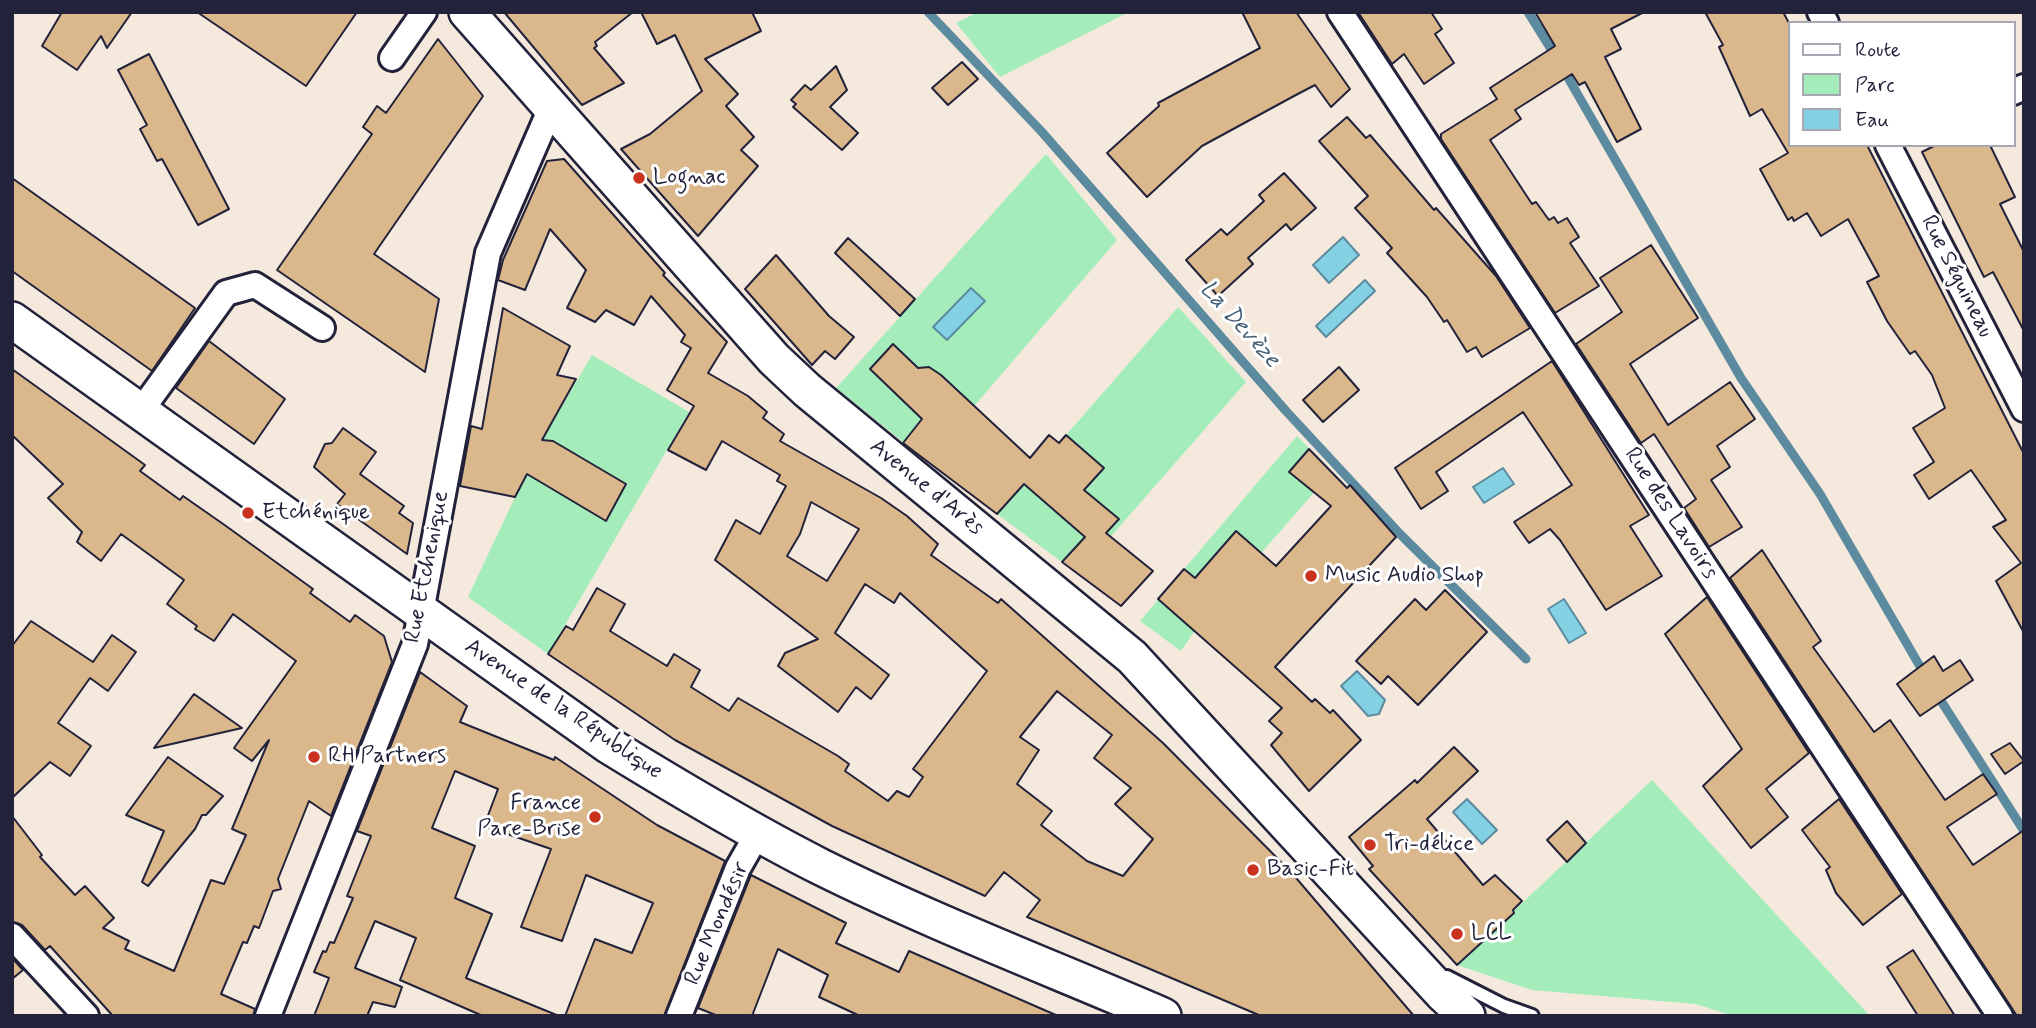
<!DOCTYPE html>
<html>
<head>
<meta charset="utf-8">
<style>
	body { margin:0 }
	#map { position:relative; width:2036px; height:1028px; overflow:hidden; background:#f4e9dc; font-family:Mynerve,sans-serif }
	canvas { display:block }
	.frame { position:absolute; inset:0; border:14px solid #22223b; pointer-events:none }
	.legend { position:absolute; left:1788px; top:21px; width:228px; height:126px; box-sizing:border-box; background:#fff; border:2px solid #a7a7b1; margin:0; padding:9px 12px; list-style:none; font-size:21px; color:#22223b }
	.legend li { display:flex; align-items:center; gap:14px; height:35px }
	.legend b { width:35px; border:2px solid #a7a7b1 }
</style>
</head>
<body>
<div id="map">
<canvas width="2036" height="1028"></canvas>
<div class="frame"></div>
<ul class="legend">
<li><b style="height:9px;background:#fff"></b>Route</li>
<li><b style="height:19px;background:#a4edbb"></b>Parc</li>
<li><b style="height:19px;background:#83d1e2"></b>Eau</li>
</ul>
</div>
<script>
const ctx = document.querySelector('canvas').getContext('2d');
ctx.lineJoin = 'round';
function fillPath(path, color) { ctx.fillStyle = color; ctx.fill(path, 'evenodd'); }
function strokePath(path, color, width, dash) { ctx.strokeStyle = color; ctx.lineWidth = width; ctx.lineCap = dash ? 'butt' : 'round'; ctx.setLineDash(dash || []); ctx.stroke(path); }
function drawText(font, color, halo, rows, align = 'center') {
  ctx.font = font + ' Mynerve,sans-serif'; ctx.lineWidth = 6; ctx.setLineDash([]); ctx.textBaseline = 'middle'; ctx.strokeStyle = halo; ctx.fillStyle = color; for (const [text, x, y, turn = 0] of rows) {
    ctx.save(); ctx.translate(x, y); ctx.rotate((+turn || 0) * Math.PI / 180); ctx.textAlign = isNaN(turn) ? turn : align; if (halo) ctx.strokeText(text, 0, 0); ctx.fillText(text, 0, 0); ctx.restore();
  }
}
fillPath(new Path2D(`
	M 978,12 L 1129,12 L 1000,77 L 956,23 Z
	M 1046,154 L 1117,240 L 927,461 L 836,388 Z
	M 1178,307 L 1246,382 L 1078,574 L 997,514 Z
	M 592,355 L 689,412 L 548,654 L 468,597 L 542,440 Z
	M 1297,436 L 1332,472 L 1200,623 L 1181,651 L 1140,621 Z
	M 1652,780 L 1870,1016 L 1734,1016 L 1695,1004 L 1532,990 L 1457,965 Z`), '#a4edbb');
const water = new Path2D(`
	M 1343,237 L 1359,255 L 1329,283 L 1313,265 Z
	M 1365,280 L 1375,291 L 1326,337 L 1316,326 Z
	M 971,288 L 985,301 L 947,340 L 933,327 Z
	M 1503,468 L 1514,484 L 1484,503 L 1473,487 Z
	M 1564,599 L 1586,633 L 1569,643 L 1548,609 Z
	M 1357,671 L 1385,700 L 1379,714 L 1368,716 L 1341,686 Z
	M 1467,799 L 1497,830 L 1482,844 L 1453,812 Z`);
fillPath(water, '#83d1e2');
strokePath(water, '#5c8b9f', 2);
strokePath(new Path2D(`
	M 928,12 L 1041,131 L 1286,411 L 1400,534 L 1526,659
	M 1528,12 L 1556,57
	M 1563,69 L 1741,378 L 1820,494 L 1925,675
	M 1936,693 L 2024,831`), '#5c8b9f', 9);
const building = new Path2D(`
	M 62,12 L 132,12 L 107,48 L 101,36 L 77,70 L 42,46 Z
	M 197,12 L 357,12 L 306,86 Z
	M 504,12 L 633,12 L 595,42 L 597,46 L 594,48 L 624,83 L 582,105 Z
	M 641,12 L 752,12 L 761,31 L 705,59 L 738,94 L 726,106 L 754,137 L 741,150 L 758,166 L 698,236 L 621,149 L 650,134 L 702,91 L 675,35 L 657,44 Z
	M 1242,12 L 1296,12 L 1350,89 L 1331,107 L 1315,85 L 1294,96 L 1202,146 L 1147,197 L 1107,153 L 1159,106 L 1158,103 L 1260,48 Z
	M 1358,12 L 1431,12 L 1442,29 L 1435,34 L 1454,63 L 1424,84 L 1404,54 L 1392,64 Z
	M 1535,12 L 1644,12 L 1611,29 L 1621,49 L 1605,57 L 1641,129 L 1617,142 L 1585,82 L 1579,85 L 1572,74 L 1515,110 L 1521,119 L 1490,140 L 1532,204 L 1536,202 L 1549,220 L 1554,217 L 1558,223 L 1567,218 L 1579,237 L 1570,243 L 1599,286 L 1555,313 L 1441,139 L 1441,134 L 1497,99 L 1490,88 L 1555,46 Z
	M 1705,12 L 1783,12 L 1789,23 L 1789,145 L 1867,145 L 2024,454 L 2024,633 L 1996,581 L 2021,563 L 1993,527 L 2006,520 L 1971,470 L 1929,499 L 1914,475 L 1934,462 L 1913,428 L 1945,408 L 1932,375 L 1915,351 L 1910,354 L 1887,321 L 1867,282 L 1879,276 L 1848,219 L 1821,236 L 1807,213 L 1794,221 L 1792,217 L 1788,220 L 1760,169 L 1788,153 L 1762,109 L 1750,116 L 1719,47 L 1723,45 Z
	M 438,39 L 483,96 L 374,254 L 439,299 L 425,372 L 277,270 L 372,134 L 363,127 L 377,106 L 386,113 Z
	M 149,54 L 229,209 L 198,225 L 162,159 L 157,161 L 140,129 L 147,125 L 118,70 Z
	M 962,62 L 978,79 L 948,105 L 932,88 Z
	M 836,66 L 847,90 L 830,107 L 858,133 L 842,150 L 793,107 L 796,104 L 791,100 L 805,85 L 811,90 Z
	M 1347,117 L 1366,138 L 1370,135 L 1434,210 L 1436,208 L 1496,276 L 1530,328 L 1482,357 L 1476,347 L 1467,352 L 1447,320 L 1444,322 L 1427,297 L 1387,253 L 1392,248 L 1355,208 L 1368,196 L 1319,141 Z
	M 1936,145 L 1990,145 L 2015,197 L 2000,204 L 2024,252 L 2024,331 L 1993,272 L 1984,277 L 1922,152 Z
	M 564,159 L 665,273 L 663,275 L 727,342 L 708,373 L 748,396 L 767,412 L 763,418 L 784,434 L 780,441 L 881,498 L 907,516 L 938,544 L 931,555 L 998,603 L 1001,599 L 1163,743 L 1291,872 L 1414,1016 L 1261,1016 L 1254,1013 L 1027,917 L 1040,900 L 1004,872 L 985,896 L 832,826 L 675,740 L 548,654 L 566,626 L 573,630 L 597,588 L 625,604 L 610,631 L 667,666 L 674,654 L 700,670 L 691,687 L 729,711 L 738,698 L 838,756 L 849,764 L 845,771 L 888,801 L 897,791 L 909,797 L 923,777 L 913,769 L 987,671 L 900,593 L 894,603 L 865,584 L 835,633 L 889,675 L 871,699 L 856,687 L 838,712 L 778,666 L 785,653 L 818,639 L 715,560 L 736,520 L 760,534 L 786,486 L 777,481 L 780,475 L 722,441 L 706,470 L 668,450 L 694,406 L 667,390 L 691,348 L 681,342 L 685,335 L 651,296 L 634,325 L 606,310 L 595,322 L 567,308 L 586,270 L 550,229 L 525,290 L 498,280 L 503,260 L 547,161 ZM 811,502 L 859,529 L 827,581 L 787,556 L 800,534 ZM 1057,691 L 1112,735 L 1094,758 L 1131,788 L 1115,804 L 1153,839 L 1123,876 L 1087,861 L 1041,825 L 1052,811 L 1017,784 L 1039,750 L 1020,737 Z
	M 1284,173 L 1316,208 L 1291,230 L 1286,224 L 1248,258 L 1253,264 L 1218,296 L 1186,260 L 1221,229 L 1227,235 L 1264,201 L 1259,195 Z
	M 12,178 L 195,308 L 152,371 L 12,271 Z
	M 848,238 L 915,299 L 900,316 L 835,253 Z
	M 1651,245 L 1698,318 L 1630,364 L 1668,425 L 1730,382 L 1755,419 L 1717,446 L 1730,467 L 1711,480 L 1742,527 L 1709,547 L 1684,508 L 1696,499 L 1654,434 L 1641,443 L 1576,344 L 1622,312 L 1600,278 Z
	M 776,255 L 829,316 L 854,337 L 835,359 L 825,351 L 812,365 L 745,289 Z
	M 503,308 L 570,346 L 557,375 L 576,379 L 542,440 L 553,441 L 626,484 L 606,521 L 527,474 L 515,497 L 460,486 L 471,426 L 482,429 Z
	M 209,341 L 285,399 L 254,444 L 176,388 Z
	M 893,344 L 918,368 L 929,367 L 941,375 L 1030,458 L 1049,435 L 1059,443 L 1066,435 L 1104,468 L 1084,490 L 1119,519 L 1106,533 L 1153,571 L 1121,606 L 1062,562 L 1085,537 L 1024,484 L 997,514 L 903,443 L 922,419 L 870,369 Z
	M 1552,361 L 1649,515 L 1630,526 L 1662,576 L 1606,610 L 1560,540 L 1550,529 L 1529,543 L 1514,522 L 1572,485 L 1523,412 L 1436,472 L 1448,491 L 1421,509 L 1395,468 Z
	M 1339,367 L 1359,390 L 1323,422 L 1303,400 Z
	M 12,369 L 145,465 L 140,471 L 180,500 L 183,496 L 226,526 L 313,589 L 310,593 L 350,622 L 355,615 L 384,636 L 392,662 L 331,816 L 309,801 L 278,879 L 281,889 L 273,891 L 259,928 L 254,926 L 247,943 L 243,942 L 221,994 L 255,1009 L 253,1016 L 113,1016 L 50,946 L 45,950 L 22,925 L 12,922 L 12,816 L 42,855 L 40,857 L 75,895 L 85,886 L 114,918 L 103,928 L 129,941 L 125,949 L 174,971 L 211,880 L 224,884 L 246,835 L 232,829 L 269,740 L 252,761 L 234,748 L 296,661 L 233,614 L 214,641 L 195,629 L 197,626 L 167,604 L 184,580 L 121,534 L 101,561 L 77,542 L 82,532 L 48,498 L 63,484 L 12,435 Z
	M 343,428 L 376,452 L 360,474 L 404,506 L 399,513 L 413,523 L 407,554 L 337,504 L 345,494 L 314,467 L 325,444 L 332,443 Z
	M 1309,449 L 1347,488 L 1350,485 L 1396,537 L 1275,667 L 1312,702 L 1315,699 L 1330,713 L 1333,710 L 1361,740 L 1309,791 L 1271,745 L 1282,733 L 1269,721 L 1282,708 L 1158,599 L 1184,569 L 1195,578 L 1236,531 L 1276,566 L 1331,506 L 1289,472 Z
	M 1762,550 L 1821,641 L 1813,647 L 1874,732 L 1890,720 L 1945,800 L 1983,774 L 1997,794 L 1947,827 L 1973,865 L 2024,830 L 2024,1016 L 2017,1016 L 1730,578 Z
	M 1445,590 L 1487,632 L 1418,705 L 1388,676 L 1381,684 L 1356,661 L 1415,599 L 1426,610 Z
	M 1707,597 L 1809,753 L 1766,789 L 1788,817 L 1751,848 L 1703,786 L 1742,749 L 1665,634 Z
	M 31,621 L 93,662 L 112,635 L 136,652 L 108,691 L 90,678 L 58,723 L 91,746 L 70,776 L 50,762 L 12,798 L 12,646 Z
	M 1934,656 L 1943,671 L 1960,660 L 1973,680 L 1920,716 L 1897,684 Z
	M 420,672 L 467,706 L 460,722 L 554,760 L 555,757 L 657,825 L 725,861 L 664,1016 L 565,1016 L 595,939 L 632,953 L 653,903 L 586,875 L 562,941 L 521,927 L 551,849 L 484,826 L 498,789 L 455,771 L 432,828 L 475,846 L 455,898 L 492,914 L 466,978 L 559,1016 L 483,1016 L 400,980 L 416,938 L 375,921 L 355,968 L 402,987 L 395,1007 L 373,1002 L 367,1016 L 314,1016 L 329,978 L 314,972 L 323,951 L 326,952 L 330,942 L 334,943 L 353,898 L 347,896 L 371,836 L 357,831 Z
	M 194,694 L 242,728 L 154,748 Z
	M 2010,743 L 2024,761 L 2005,774 L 1991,754 Z
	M 1454,747 L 1478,771 L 1427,819 L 1483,885 L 1495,875 L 1522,901 L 1513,910 L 1514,913 L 1457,965 L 1369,869 L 1373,866 L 1349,837 L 1415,780 L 1417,783 Z
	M 168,757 L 223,796 L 206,815 L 202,815 L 195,829 L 148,886 L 142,882 L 164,831 L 126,815 Z
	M 1839,799 L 1902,894 L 1863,925 L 1836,893 L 1826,870 L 1830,867 L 1802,830 Z
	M 1567,821 L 1586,843 L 1567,862 L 1547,840 Z
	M 751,875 L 846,923 L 836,943 L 899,972 L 909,951 L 1058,1016 L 860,1016 L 819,997 L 828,975 L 778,949 L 752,1016 L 718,1016 L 698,1008 Z
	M 1913,950 L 1955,1016 L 1918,1016 L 1887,967 Z
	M 12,958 L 23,970 L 12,979 Z`);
fillPath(building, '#dbb78c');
strokePath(building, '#22223b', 2);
const service = new Path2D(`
	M 1447,977 L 1504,1006 L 1532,1016`);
const minor = new Path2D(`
	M 1340,12 L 2000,1016
	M 1820,12 L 1826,23
	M 392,58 L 424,12
	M 2013,92 L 2024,87
	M 1888,145 L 2024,409
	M 140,412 L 226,293 L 255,285 L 322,328
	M 12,936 L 86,1016
	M 268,1016 L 415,644 L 488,253 L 551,108
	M 679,1016 L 738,868 L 758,833`);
const secondary = new Path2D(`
	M 467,12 L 774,359 L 807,390 L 1132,657 L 1442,993 L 1467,1016
	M 12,320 L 608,745 C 678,788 748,830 821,867 C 932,922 1049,967 1163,1016`);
strokePath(service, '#22223b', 18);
strokePath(minor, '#22223b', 30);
strokePath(secondary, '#22223b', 40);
strokePath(service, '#fff', 12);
strokePath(minor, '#fff', 24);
strokePath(secondary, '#fff', 35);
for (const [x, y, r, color] of [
	[639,178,7,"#c8321e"],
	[248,513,7,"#c8321e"],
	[1311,576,7,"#c8321e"],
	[314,757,7,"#c8321e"],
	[595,817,7,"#c8321e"],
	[1370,845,7,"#c8321e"],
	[1253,870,7,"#c8321e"],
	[1457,934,7,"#c8321e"]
]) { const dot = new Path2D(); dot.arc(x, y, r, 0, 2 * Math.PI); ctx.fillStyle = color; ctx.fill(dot); strokePath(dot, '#fff', 2.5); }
drawText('23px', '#22223b', '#fff', [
	["Lognac",653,178],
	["Etchénique",262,513],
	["Music Audio Shop",1325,576],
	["RH Partners",328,757],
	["France",581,804,"right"],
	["Pare-Brise",581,830,"right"],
	["Tri-délice",1384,845],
	["Basic-Fit",1267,870],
	["LCL",1471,934]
], 'left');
drawText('23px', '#22223b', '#fff', [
	["Rue Séguineau",1956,277,63],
	["Avenue d'Arès",926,488,39],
	["Rue des Lavoirs",1670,514,57],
	["Rue Etchenique",428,567,-79],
	["Avenue de la République",563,710,34],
	["Rue Mondésir",718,924,-67]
]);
drawText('italic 24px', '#445f75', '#fff', [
	["La Devèze",1239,325,48]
]);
</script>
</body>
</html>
